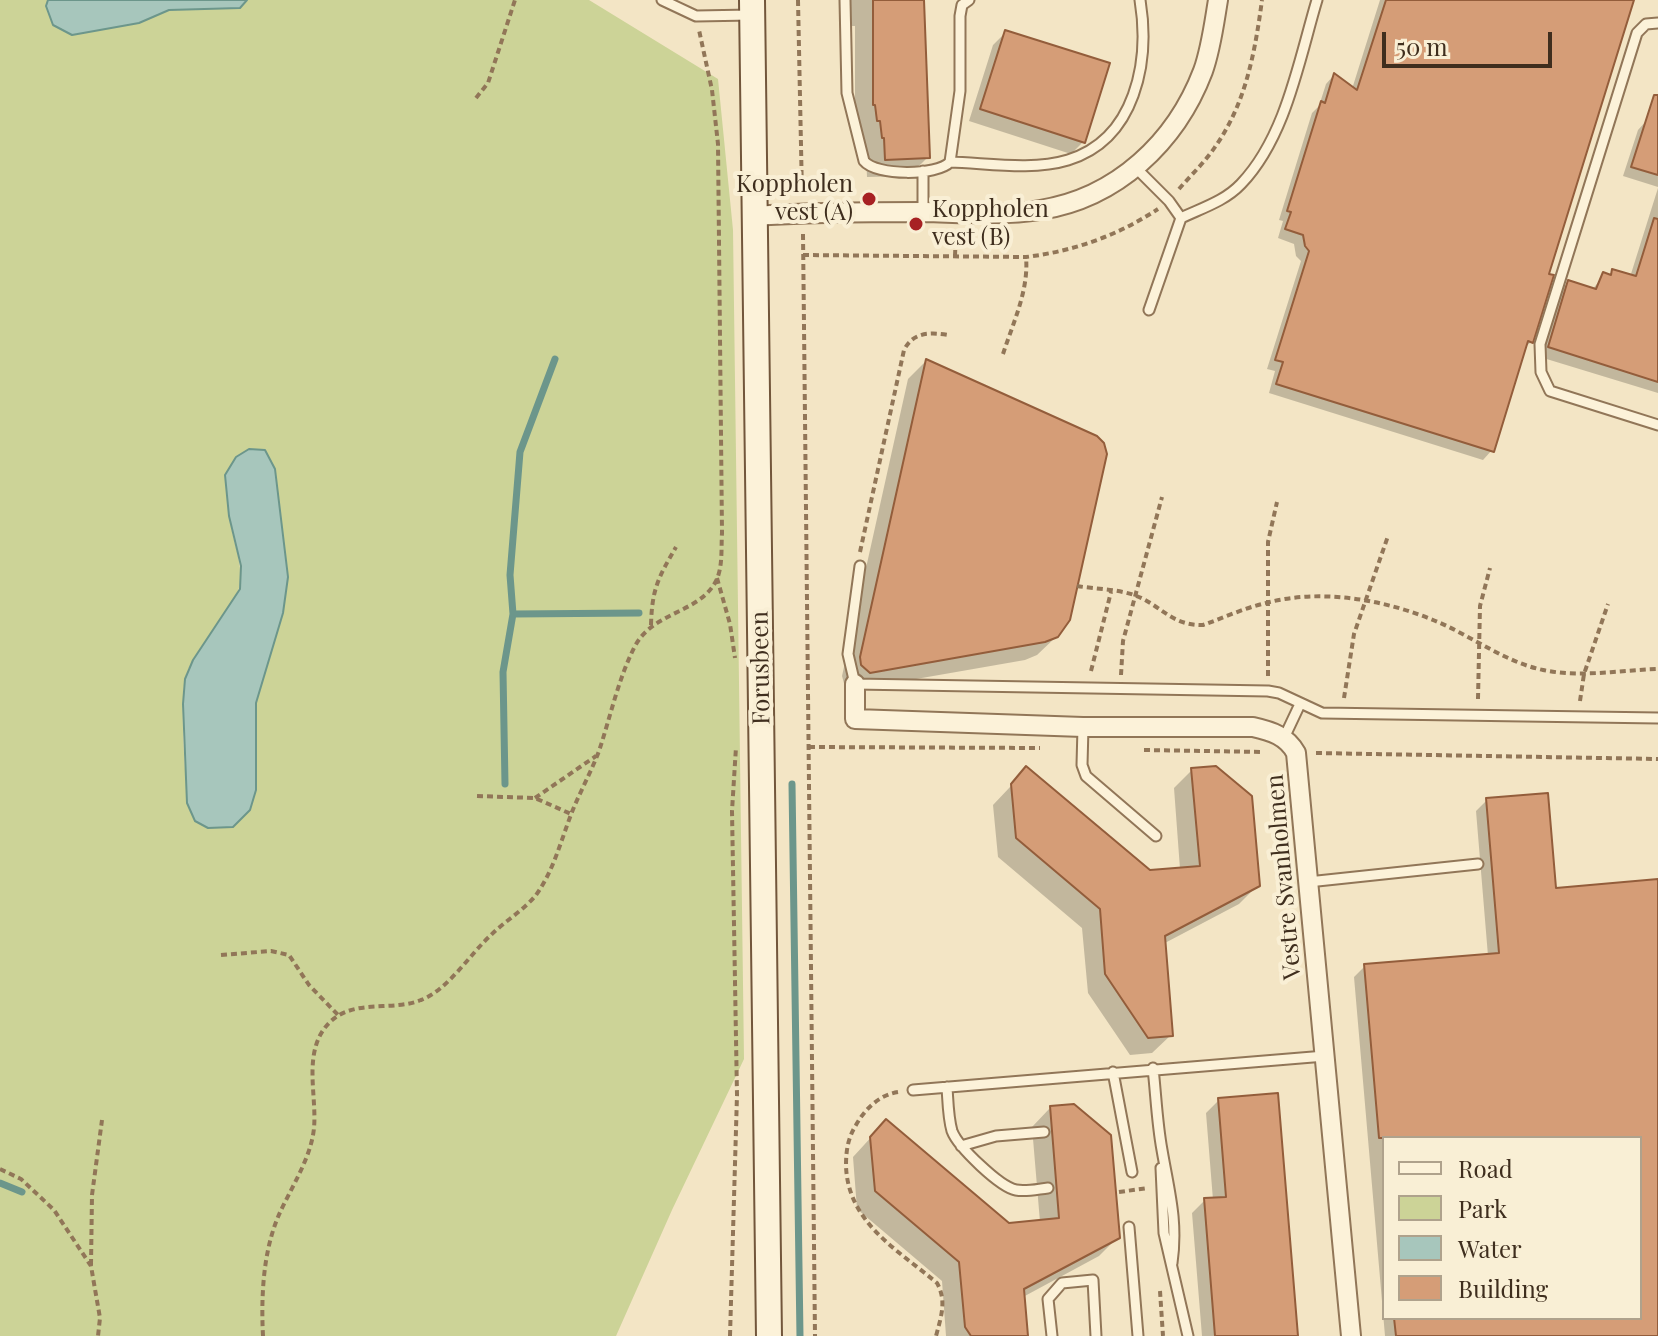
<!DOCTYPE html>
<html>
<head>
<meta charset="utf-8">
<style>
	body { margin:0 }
	#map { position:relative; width:1658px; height:1336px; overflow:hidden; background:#f3e5c5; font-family:"Playfair Display",serif }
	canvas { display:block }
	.legend { position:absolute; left:1382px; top:1136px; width:260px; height:184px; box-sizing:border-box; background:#f9efd5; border:2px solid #afa28c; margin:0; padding:10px 14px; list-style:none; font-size:24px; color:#3f2e1e }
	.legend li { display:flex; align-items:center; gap:16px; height:40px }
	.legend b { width:40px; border:2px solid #afa28c }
	.scale { position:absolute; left:1382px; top:32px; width:170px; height:36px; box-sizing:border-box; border:4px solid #3f2e1e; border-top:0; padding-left:10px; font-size:24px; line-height:28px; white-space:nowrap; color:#3f2e1e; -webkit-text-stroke:6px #f9efd5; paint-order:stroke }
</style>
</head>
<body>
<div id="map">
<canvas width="1658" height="1336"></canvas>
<ul class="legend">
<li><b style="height:10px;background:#fcf2d9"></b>Road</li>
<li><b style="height:22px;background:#ccd397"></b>Park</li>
<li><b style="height:22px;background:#a7c6bc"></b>Water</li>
<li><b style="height:22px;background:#d59d77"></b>Building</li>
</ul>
<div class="scale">50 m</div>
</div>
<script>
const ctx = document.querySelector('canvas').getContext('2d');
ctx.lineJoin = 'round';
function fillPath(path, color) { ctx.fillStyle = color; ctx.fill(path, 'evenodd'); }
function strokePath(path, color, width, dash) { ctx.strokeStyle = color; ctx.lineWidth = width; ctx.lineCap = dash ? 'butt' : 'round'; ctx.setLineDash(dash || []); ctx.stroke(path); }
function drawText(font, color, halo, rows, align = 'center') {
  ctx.font = font + ' "Playfair Display",serif'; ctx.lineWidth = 8; ctx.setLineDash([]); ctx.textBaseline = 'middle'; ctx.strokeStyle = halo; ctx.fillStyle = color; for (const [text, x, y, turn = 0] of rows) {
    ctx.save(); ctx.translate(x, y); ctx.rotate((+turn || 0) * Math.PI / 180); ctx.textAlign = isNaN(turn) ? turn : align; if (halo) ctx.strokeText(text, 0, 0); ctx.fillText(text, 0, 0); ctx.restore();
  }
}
fillPath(new Path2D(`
	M 0,0 L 48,0 L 46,6 L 139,23 L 169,10 L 240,8 L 247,0 L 589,0 L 718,79 L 733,230 L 744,1059 L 672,1210 L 616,1336 L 0,1336 ZM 250,449 L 265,450 L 283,613 L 256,703 L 256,790 L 233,827 C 220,827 202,831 194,818 C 184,803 180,699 185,679 C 192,649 236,609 240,584 C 243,561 232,541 230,518 C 227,499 234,476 236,457 Z`), '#ccd397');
const water = new Path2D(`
	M 48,0 L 247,0 L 240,8 L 169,10 L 139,23 L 72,35 L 53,25 L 46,6 Z
	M 249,449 L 265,450 L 275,469 L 288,577 L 283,613 L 256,703 L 256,790 L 250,810 L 233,827 L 208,828 L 195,821 L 187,803 L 183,704 L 185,679 L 193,660 L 240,589 L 241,566 L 229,516 L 225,475 L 236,457 Z`);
fillPath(water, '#a7c6bc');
strokePath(water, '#6c968b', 2);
fillPath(new Path2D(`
	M 850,0 L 922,0 L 928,157 L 909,176 L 867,177 L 866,155 L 855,123 L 855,26 L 851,26 Z
	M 1380,0 L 1632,0 L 1546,275 L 1531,342 L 1523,349 L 1492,450 L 1483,460 L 1269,393 L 1275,371 L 1267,369 L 1301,261 L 1296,256 L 1294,244 L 1278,238 L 1283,221 L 1279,220 L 1312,113 L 1319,106 L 1326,84 L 1334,75 L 1352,89 Z
	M 1006,32 L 1083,142 L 1071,154 L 969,121 L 993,45 Z
	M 1658,118 L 1658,187 L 1623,176 L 1638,130 L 1647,120 Z
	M 1658,188 L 1658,393 L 1540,357 L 1559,291 L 1568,282 L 1592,290 L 1604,275 L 1608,276 L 1613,271 L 1630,277 Z
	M 926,361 L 1057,636 L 1037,655 L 1025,660 L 853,690 L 845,687 L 842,676 L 908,379 Z
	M 1027,769 L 1149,872 L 1180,869 L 1174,788 L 1192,770 L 1258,885 L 1239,904 L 1163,944 L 1171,1035 L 1152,1053 L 1130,1055 L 1088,993 L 1082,928 L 998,857 L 993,805 Z
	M 1487,800 L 1554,890 L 1658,881 L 1658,1336 L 1385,1336 L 1354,977 L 1365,966 L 1488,956 L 1476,811 ZM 1384,1138 L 1640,1138 L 1640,1318 L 1384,1318 Z
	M 1219,1100 L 1296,1336 L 1202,1336 L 1192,1213 L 1205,1200 L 1213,1200 L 1206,1113 Z
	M 1050,1108 L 1117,1238 L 1099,1256 L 1023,1297 L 1026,1336 L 946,1336 L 942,1281 L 857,1209 L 853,1157 L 886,1121 L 1008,1225 L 1040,1222 L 1032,1127 Z`), '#0003');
strokePath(new Path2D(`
	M 513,614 L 639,613
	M 505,784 L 503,672 L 513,614 L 510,575 L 520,452 L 555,359
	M 792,784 L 800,1336
	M 0,1183 L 22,1192`), '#6c968b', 7);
const building = new Path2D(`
	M 873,0 L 924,0 L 930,158 L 885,160 L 884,138 L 882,138 L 880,121 L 877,121 L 875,105 L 873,105 Z
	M 1386,0 L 1634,0 L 1549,274 L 1554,275 L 1533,343 L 1528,341 L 1494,452 L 1276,384 L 1283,362 L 1275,360 L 1309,251 L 1305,246 L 1303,235 L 1285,229 L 1291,212 L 1287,211 L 1321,101 L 1325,103 L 1334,73 L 1357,90 Z
	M 1005,30 L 1110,63 L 1085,143 L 980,109 Z
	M 1654,95 L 1658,95 L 1658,175 L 1631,167 Z
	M 1654,218 L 1658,219 L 1658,382 L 1548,347 L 1568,280 L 1596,289 L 1603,272 L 1611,275 L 1612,269 L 1636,276 Z
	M 926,359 L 1097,436 L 1104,443 L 1107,454 L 1070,620 L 1058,637 L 1045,642 L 870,673 L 861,665 L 860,657 Z
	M 1026,766 L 1150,870 L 1200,866 L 1191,768 L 1216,766 L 1252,796 L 1260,886 L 1165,936 L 1173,1036 L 1148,1038 L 1105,974 L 1100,909 L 1016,838 L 1011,784 Z
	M 1548,793 L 1556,888 L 1658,879 L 1658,1336 L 1396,1336 L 1394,1318 L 1640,1318 L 1640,1138 L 1379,1138 L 1364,964 L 1499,953 L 1486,798 Z
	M 1278,1093 L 1298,1336 L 1215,1336 L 1204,1198 L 1226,1197 L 1218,1098 Z
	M 1074,1104 L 1111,1135 L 1120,1238 L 1024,1289 L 1028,1336 L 971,1336 L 965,1327 L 959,1262 L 875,1191 L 870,1137 L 886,1119 L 1009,1223 L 1059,1218 L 1050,1106 Z`);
fillPath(building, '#d59d77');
strokePath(building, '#935d3b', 2);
const service = new Path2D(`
	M 662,0 L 696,16 L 751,15
	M 845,0 L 847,93 L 864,161 C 876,176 937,176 950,162 L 960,91 L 960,16 L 962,5 L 969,0
	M 1658,23 L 1646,24 L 1637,33 L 1540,344 L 1541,372 L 1550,391 L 1658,425
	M 950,162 C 987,163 1032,171 1068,160 C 1136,139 1150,61 1140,0
	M 1136,168 L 1169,201 L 1181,218 L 1149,310
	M 923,212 L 923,171
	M 1181,218 C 1202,208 1225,201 1241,184 C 1286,137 1299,60 1317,0
	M 860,566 L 848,654 L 855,684 L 1268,691 L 1279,693 L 1322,713 L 1658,718
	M 1083,727 L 1082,765 L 1086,776 L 1156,836
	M 1284,738 L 1300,704
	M 1308,882 L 1478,864
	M 1153,1068 C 1156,1095 1157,1123 1162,1150 C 1169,1191 1178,1221 1172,1263
	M 1113,1072 L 1132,1172
	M 947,1087 C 948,1101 948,1117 952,1131 C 958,1147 1000,1187 1016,1190 C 1026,1192 1038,1189 1048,1188
	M 913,1090 L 1325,1056
	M 961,1146 L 996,1136 L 1044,1132
	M 1161,1168 L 1164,1233 L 1188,1336
	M 1129,1227 L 1138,1336
	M 1052,1336 L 1048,1299 L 1062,1283 L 1093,1280 L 1096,1336`);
const minor = new Path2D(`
	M 755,216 C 812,212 868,212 925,212 C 964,213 1002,216 1040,210 C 1117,198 1176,142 1203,71 C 1211,49 1214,24 1218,0
	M 855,684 L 855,719 L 1083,727 L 1253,727 C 1271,731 1287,736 1296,753 L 1351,1336`);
const secondary = new Path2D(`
	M 752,0 L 769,1336`);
strokePath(service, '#917658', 13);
strokePath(minor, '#917658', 22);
strokePath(secondary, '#72563b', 28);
strokePath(new Path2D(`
	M 798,0 L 802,194
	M 476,98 L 488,83 L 515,0
	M 1179,189 C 1191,175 1205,162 1215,147 C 1246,103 1255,52 1262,0
	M 803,234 L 815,1336
	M 803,255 L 1026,257 C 1074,251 1117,236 1158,209
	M 955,256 L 956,230
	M 1003,354 C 1013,323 1029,290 1026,257
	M 860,552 L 904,350 C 913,332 930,332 948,335
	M 717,578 L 730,624 L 735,658
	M 1077,586 C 1095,589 1117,589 1134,595 C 1160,604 1171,626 1203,625 C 1223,618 1244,608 1266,603 C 1321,588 1387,600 1438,622 C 1473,637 1505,662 1543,670 C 1581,678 1620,670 1658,669
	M 651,625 C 652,589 658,578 676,547
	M 1091,671 L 1111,592
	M 1121,675 L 1123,641 L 1162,497
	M 1268,676 L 1268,542 L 1277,502
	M 1344,698 L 1354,634 L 1388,536
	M 1478,699 L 1480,606 L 1490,568
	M 1580,701 L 1584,674 L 1608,604
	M 809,747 L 1040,748
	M 1144,750 L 1264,752
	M 1316,753 L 1658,759
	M 477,796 L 535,798 L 571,814
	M 535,798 L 596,756
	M 221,955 L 271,951 L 289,955 L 309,985 L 339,1016
	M 898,1092 C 879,1095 865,1109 856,1125 C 848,1138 846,1150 846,1166 C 848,1223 898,1250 937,1283 C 947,1301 941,1317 936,1336
	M 0,1169 L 21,1179 L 54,1210 L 91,1266 L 100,1318 L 98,1336
	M 1119,1192 L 1148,1188
	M 91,1265 L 92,1195 L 102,1120
	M 1160,1291 L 1163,1336
	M 263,1336 C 261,1297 263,1253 278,1217 C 290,1189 311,1159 314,1128 C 317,1094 302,1051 329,1023 C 353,998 392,1012 421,1000 C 448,990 470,954 491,935 C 505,921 524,910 536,895 C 554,870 561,840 572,812 C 580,792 591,772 599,751 C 610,718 618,680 634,648 C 652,611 699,614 716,581 C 723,567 721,548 722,533 L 718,144 L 712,90 L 699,30
	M 730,1336 L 737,1095 L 732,811 L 736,747`), '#917658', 4, [6, 4]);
strokePath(service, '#fcf2d9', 9);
strokePath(minor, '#fcf2d9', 18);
strokePath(secondary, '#fcf2d9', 24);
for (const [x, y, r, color] of [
	[869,199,8,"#a72123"],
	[916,224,8,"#a72123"]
]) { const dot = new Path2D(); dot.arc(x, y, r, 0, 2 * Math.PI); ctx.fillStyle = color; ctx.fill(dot); strokePath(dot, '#f9efd5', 3); }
drawText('24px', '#3f2e1e', '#f9efd5', [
	["Koppholen",853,185],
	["vest (A)",853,213],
	["Koppholen",932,210,"left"],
	["vest (B)",932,238,"left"]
], 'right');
drawText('24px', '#3f2e1e', '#f9efd5', [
	["Forusbeen",761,668,-91],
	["Vestre Svanholmen",1284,877,-95]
]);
</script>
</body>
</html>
